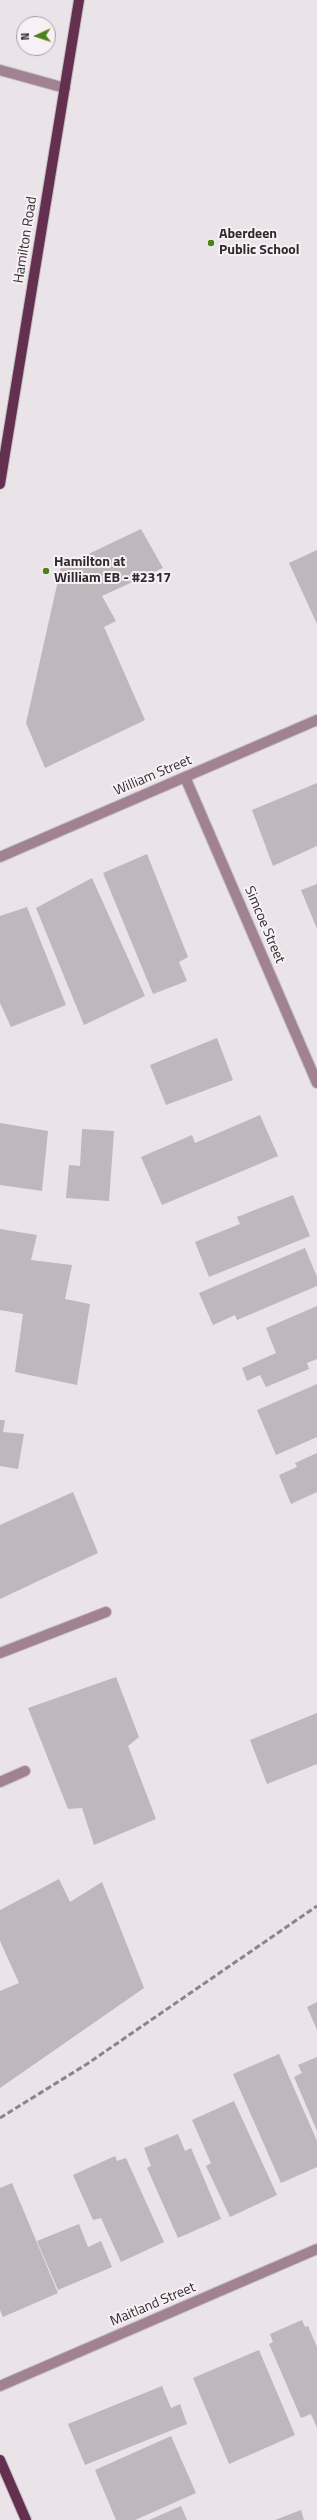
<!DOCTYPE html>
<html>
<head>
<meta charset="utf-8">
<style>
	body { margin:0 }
	#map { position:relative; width:317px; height:2520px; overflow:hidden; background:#eae3e7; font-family:"Titillium Web",sans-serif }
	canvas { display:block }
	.north { position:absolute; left:16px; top:16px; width:40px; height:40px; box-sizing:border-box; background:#f8f0f4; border:1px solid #a7a1a4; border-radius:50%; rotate:267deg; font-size:11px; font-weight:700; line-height:16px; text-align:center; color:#2e2b2d }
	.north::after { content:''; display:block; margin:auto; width:14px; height:18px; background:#4d8219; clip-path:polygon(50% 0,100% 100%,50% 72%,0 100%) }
</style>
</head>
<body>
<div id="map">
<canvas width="317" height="2520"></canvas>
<div class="north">N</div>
</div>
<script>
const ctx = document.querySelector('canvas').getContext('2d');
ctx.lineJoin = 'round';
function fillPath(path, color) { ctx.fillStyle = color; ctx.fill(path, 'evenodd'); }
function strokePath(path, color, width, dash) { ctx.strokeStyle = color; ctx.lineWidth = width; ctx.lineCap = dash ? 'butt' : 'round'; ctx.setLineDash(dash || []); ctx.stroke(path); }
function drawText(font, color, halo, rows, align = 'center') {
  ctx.font = font + ' "Titillium Web",sans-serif'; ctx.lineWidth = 4; ctx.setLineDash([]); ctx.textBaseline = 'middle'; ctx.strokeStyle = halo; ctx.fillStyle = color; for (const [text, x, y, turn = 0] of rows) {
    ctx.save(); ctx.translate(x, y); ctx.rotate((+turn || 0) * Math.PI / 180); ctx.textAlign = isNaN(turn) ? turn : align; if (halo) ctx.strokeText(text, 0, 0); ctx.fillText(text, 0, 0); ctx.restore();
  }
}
fillPath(new Path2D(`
	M 141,529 L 163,568 L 102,596 L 116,621 L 104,627 L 145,720 L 45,768 L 26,723 L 61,567 Z
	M 317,550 L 317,624 L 289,563 Z
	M 317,783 L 317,846 L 273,866 L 252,810 Z
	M 147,854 L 188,957 L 179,962 L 187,981 L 153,994 L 103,873 Z
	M 92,878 L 145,996 L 84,1025 L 36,908 Z
	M 317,884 L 317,929 L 301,890 Z
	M 27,907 L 66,1005 L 11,1027 L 0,1003 L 0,916 Z
	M 217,1038 L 233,1080 L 166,1105 L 150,1065 Z
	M 260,1115 L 278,1156 L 162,1205 L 141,1157 L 192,1135 L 195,1143 Z
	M 0,1123 L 48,1131 L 42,1191 L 0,1185 Z
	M 82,1129 L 114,1131 L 109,1201 L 66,1198 L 69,1165 L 80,1166 Z
	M 293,1195 L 310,1236 L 209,1277 L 195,1242 L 240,1224 L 237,1217 Z
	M 0,1229 L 37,1235 L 31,1260 L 72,1265 L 65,1299 L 90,1304 L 77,1385 L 15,1372 L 23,1314 L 0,1310 Z
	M 305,1248 L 317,1277 L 317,1286 L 237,1320 L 235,1315 L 213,1325 L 199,1293 Z
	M 317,1306 L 317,1359 L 307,1363 L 309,1369 L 266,1387 L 260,1375 L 247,1381 L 242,1368 L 276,1353 L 266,1328 Z
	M 317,1384 L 317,1437 L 276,1455 L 257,1410 Z
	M 0,1420 L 5,1420 L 3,1432 L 24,1434 L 18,1469 L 0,1466 Z
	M 317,1453 L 317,1492 L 291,1504 L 279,1475 L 297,1467 L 295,1463 Z
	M 73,1492 L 98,1553 L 0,1599 L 0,1525 Z
	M 116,1677 L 139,1737 L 128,1746 L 156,1819 L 94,1845 L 82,1808 L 68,1809 L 28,1708 Z
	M 317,1713 L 317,1764 L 267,1784 L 250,1740 Z
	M 59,1879 L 70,1902 L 102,1882 L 144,1988 L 0,2088 L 0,1991 L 19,1983 L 0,1941 L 0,1910 Z
	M 317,2002 L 317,2030 L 307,2007 Z
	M 279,2054 L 317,2141 L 317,2167 L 281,2183 L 233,2074 Z
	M 317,2057 L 317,2131 L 294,2077 L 302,2073 L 298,2065 Z
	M 234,2101 L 277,2195 L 230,2217 L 206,2166 L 211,2163 L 192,2120 Z
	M 178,2134 L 185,2151 L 191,2148 L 221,2219 L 178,2238 L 147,2168 L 151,2166 L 144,2148 Z
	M 115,2156 L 117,2161 L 126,2158 L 164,2242 L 121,2262 L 101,2218 L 93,2220 L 73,2175 Z
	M 12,2183 L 58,2293 L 3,2317 L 0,2310 L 0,2188 Z
	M 79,2224 L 88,2247 L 101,2241 L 112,2267 L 58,2290 L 37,2241 Z
	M 302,2320 L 305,2327 L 308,2326 L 317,2347 L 317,2428 L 311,2414 L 301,2418 L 269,2344 L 273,2342 L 270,2334 Z
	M 259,2350 L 295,2435 L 229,2464 L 193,2378 Z
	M 162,2386 L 171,2408 L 180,2404 L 187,2424 L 85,2465 L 68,2424 Z
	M 171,2436 L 196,2493 L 135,2520 L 116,2520 L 95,2470 Z
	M 181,2506 L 187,2520 L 149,2520 Z
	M 301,2510 L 304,2520 L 275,2520 Z`), '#beb7bb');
const minor = new Path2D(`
	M 0,70 L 65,88
	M 185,777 L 317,1083
	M 0,857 L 317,720
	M 0,1653 L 106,1612
	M 0,1782 L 25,1771
	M 0,2386 L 317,2249`);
const major = new Path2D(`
	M 0,484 L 79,0
	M 0,2460 L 26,2520`);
strokePath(minor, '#c4bec2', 12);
strokePath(major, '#c4bec2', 12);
strokePath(minor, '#a18293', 10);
strokePath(major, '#633050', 10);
strokePath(new Path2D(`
	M 0,2118 L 87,2064 L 317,1906`), '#8a8588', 3, [6, 3]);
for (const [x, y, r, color] of [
	[211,243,4,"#4d8219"],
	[46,571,4,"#4d8219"]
]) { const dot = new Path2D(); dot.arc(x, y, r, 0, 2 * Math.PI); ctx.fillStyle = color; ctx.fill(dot); strokePath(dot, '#f8f0f4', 1.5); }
drawText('bold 14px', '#2e2b2d', '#f8f0f4', [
	["Aberdeen",219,235],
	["Public School",219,251],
	["Hamilton at",54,563],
	["William EB - #2317",54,579]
], 'left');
drawText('14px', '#2e2b2d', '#f8f0f4', [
	["Hamilton Road",26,240,-81],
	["William Street",153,776,-23],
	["Simcoe Street",264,925,67],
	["Maitland Street",153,2305,-23]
]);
</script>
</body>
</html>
